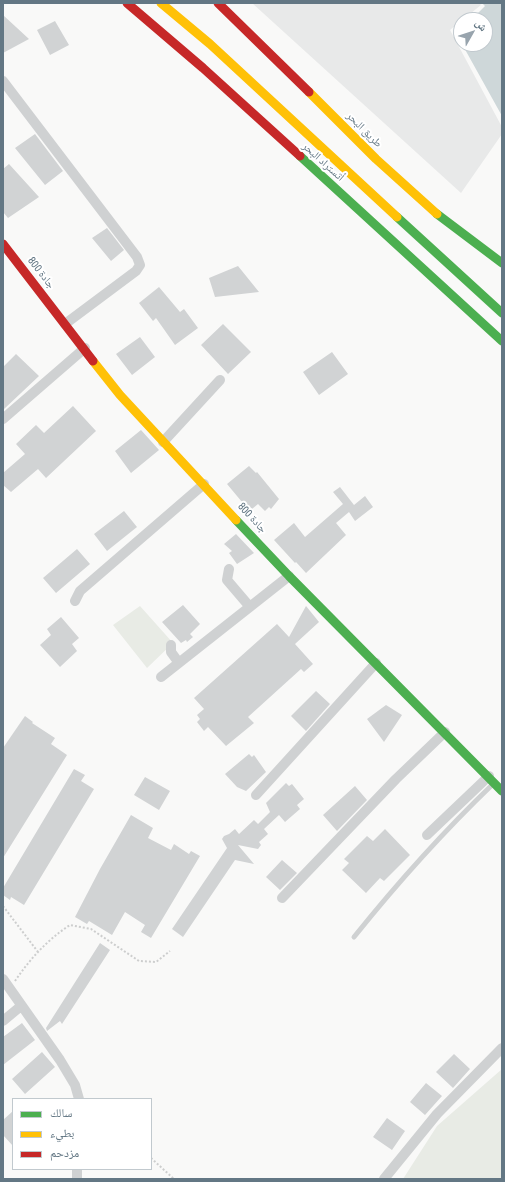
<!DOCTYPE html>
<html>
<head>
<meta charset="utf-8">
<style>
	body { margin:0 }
	#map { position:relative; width:505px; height:1182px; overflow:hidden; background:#f9f9f8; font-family:"Archivo Narrow","Noto Naskh Arabic",sans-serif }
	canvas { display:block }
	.frame { position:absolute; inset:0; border:4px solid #637784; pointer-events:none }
	.legend { position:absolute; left:12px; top:1098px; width:140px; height:72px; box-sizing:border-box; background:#fff; border:1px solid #c1c9ce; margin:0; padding:5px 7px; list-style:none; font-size:12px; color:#637784 }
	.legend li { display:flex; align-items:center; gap:8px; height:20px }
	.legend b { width:20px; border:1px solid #c1c9ce }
	.north { position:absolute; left:453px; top:12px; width:40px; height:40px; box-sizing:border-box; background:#fff; border:1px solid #c1c9ce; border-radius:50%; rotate:51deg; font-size:11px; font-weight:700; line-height:16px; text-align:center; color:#637784 }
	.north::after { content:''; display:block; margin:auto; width:14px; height:18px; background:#98a4ad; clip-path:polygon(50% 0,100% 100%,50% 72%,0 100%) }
</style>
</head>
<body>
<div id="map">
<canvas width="505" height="1182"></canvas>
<div class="frame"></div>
<ul class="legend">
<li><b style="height:5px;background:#4caf50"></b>سالك</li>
<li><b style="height:5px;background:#ffc107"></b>بطيء</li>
<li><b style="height:5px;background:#c62828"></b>مزدحم</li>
</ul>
<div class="north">ش</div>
</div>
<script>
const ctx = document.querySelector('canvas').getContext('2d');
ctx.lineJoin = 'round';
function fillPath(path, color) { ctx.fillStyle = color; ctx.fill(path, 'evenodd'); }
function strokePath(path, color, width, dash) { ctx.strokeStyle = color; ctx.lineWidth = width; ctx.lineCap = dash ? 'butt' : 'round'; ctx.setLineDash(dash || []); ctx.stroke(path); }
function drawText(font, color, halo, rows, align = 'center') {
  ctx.font = font + ' "Archivo Narrow","Noto Naskh Arabic",sans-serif'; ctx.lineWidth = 4; ctx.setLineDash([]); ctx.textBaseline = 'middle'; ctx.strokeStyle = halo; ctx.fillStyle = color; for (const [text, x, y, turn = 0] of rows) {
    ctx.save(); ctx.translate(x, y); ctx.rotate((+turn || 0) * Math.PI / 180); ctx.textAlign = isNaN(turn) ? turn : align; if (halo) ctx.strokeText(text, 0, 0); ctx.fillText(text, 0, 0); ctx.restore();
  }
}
fillPath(new Path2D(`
	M 252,3 L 479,3 L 481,5 L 450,30 L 502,127 L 502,134 L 461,193 Z`), '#e8e9e9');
fillPath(new Path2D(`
	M 140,606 L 173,643 L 147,668 L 113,625 Z
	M 502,1069 L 502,1179 L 403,1179 L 437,1126 Z`), '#e8ebe5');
fillPath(new Path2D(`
	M 482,3 L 502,3 L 502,116 L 462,44 L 485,44 L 485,20 L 471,20 L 485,6 Z`), '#ced7d9');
fillPath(new Path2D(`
	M 3,15 L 29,39 L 3,53 Z
	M 55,21 L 69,45 L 50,55 L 37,30 Z
	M 35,134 L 63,171 L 45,185 L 15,148 Z
	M 9,164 L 39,197 L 8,218 L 3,212 L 3,169 Z
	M 107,228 L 124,250 L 111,261 L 92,238 Z
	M 238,266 L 259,292 L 215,297 L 209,278 Z
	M 159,287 L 180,312 L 184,309 L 198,328 L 175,345 L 156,318 L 153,321 L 139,303 Z
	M 223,324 L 251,352 L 228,374 L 201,345 Z
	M 140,337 L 155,357 L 132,375 L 116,354 Z
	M 332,352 L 348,374 L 319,395 L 303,372 Z
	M 16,354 L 39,376 L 3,410 L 3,367 Z
	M 73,406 L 96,431 L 46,478 L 38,469 L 11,492 L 3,485 L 3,473 L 25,454 L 16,444 L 36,425 L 44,433 Z
	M 141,430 L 159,450 L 131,473 L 115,451 Z
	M 249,466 L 256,473 L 257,472 L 279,499 L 271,509 L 269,507 L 265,511 L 258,504 L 252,509 L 249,506 L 247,508 L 227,484 Z
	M 340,487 L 354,505 L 365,496 L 373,507 L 355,521 L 349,512 L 336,523 L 346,535 L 306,573 L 296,562 L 295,563 L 274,540 L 294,523 L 305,537 L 343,504 L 333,492 Z
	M 124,511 L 137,527 L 107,551 L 94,534 Z
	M 236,534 L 254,553 L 237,564 L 229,553 L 232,551 L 224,544 Z
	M 77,549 L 90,564 L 56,593 L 43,578 Z
	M 183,605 L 200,624 L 190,634 L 193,637 L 187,642 L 186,640 L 181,643 L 162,622 Z
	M 306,606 L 319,622 L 295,644 L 313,664 L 304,672 L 301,669 L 248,717 L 254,723 L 226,746 L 208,727 L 204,731 L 197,722 L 200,719 L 197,715 L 204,709 L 194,698 L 277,624 L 289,637 Z
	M 61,617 L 79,638 L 72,644 L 77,651 L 60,667 L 40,645 L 51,635 L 47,629 Z
	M 316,691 L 330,704 L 306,731 L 291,716 Z
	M 386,705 L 402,715 L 384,742 L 367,719 Z
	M 25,716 L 33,722 L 32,723 L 55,738 L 51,744 L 67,755 L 3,858 L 3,748 Z
	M 249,754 L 252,757 L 254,755 L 266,772 L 246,791 L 237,787 L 225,774 Z
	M 74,769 L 85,775 L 81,781 L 94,789 L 24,905 L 11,897 L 10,900 L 3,895 L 3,888 Z
	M 145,777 L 170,791 L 159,810 L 134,795 Z
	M 286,783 L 289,786 L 292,784 L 304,799 L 297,805 L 300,809 L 285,822 L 279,815 L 264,829 L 268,834 L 259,842 L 261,845 L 258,849 L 238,845 L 254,864 L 235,860 L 183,937 L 172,929 L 227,848 L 222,839 L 224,836 L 229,834 L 235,829 L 239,834 L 254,820 L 258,824 L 270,812 L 266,803 Z
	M 355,786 L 367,800 L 337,831 L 323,815 Z
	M 131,815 L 153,828 L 148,838 L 171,850 L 174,844 L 189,854 L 191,851 L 200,856 L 151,938 L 141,932 L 145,925 L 125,912 L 112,935 L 89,921 L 87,924 L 75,917 L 100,869 Z
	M 385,829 L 410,855 L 384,881 L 380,878 L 366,893 L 342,870 L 349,863 L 344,859 L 367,836 L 373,841 Z
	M 282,860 L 297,873 L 280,890 L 266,877 Z
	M 100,943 L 110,950 L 62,1024 L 60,1021 L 47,1031 L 46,1028 Z
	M 22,1023 L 35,1040 L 3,1065 L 3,1037 Z
	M 42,1052 L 55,1067 L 25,1094 L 12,1079 Z
	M 454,1054 L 470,1069 L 453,1088 L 436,1072 Z
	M 426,1083 L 442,1096 L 425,1115 L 410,1102 Z
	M 13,1111 L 13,1146 L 3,1135 L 3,1120 Z
	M 387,1118 L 405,1131 L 392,1150 L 373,1137 Z`), '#d1d3d4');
strokePath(new Path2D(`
	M 3,906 L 38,952
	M 15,981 C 30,959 47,940 70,925 L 91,929 L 139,961 L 156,962 L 170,951
	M 151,1158 L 174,1179`), '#cdcece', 2, [2, 2]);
strokePath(new Path2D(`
	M 354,937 C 399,881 442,833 493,784`), '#cfd1d2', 5);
strokePath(new Path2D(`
	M 3,81 L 137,257 L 140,265 L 136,271 L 65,324
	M 3,419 L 85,348
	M 163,442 L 220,380
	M 229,569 L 227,580 L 250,607
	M 75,601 L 80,591 L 204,484
	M 171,645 L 171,652 L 179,663
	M 161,677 L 289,576
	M 256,795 L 376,663
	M 427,835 L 489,776
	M 282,898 L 396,779 L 445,732
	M 3,979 L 60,1060 L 75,1085 L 79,1099
	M 3,1021 L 21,1006
	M 77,1179 L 77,1169
	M 384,1179 L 437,1114 L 502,1048`), '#cfd1d2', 10);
strokePath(new Path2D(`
	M 300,156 L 502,341
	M 437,214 L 502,263
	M 397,217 L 502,313
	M 236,520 L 289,576 L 502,791`), '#4caf50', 9);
strokePath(new Path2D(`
	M 161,3 L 210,44 L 397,217
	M 309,92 L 376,159 L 437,214
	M 93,361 L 120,395 L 236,520`), '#ffc107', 9);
strokePath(new Path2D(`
	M 127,3 L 203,68 L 300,156
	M 218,3 L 309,92
	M 3,244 L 93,361`), '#c62828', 9);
drawText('11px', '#637784', '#fff', [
	["طريق البحر",364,130,45],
	["أتستراد البحر",323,162,42],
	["جادة 800",41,273,52],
	["جادة 800",252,518,47]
]);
</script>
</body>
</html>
